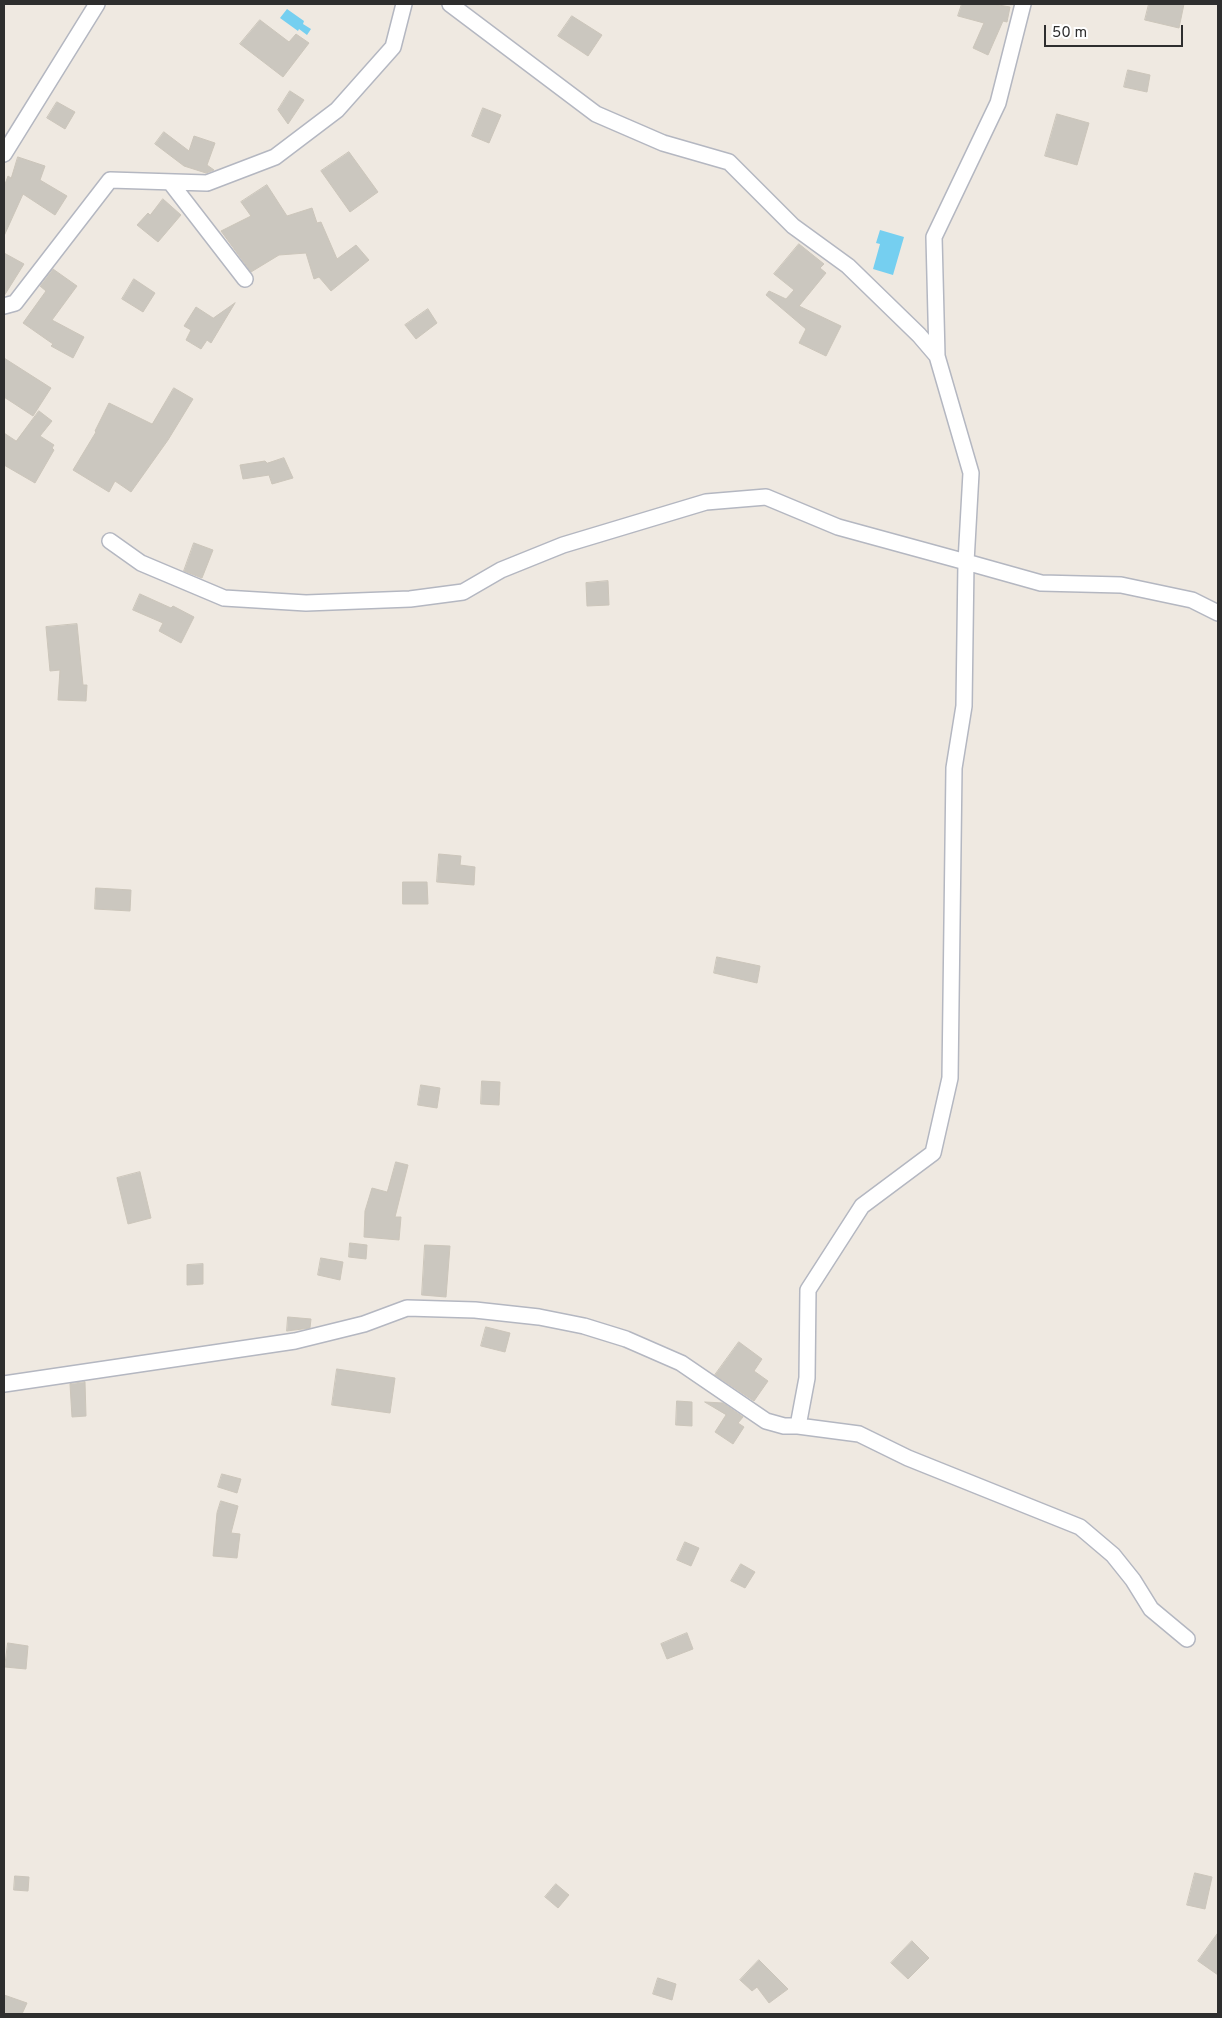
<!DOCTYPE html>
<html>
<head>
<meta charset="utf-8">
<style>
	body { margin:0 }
	#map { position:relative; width:1222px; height:2018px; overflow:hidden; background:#efe9e1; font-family:Overpass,sans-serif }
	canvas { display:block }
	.frame { position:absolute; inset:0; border:5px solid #2e2e2e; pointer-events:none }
	.scale { position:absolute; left:1044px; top:25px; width:139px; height:22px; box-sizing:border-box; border:2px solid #2e2e2e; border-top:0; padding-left:6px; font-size:15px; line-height:18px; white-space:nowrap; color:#2e2e2e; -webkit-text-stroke:4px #fff; paint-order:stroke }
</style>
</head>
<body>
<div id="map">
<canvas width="1222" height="2018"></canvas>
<div class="frame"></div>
<div class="scale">50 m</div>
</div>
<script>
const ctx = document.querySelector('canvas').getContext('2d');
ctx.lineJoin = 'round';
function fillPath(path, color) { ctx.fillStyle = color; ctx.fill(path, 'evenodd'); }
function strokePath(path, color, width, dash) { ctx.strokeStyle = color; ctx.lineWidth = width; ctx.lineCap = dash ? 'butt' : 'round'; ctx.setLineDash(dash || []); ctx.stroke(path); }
fillPath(new Path2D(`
	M 287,9 L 304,21 L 303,24 L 311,29 L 307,35 L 299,29 L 298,31 L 280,18 Z
	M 880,230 L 904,237 L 893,275 L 873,269 L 880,244 L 876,243 Z`), '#75cff0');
const building = new Path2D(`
	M 962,4 L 993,4 L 1010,7 L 1007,22 L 1003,21 L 988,55 L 973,48 L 984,23 L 958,16 Z
	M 1149,4 L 1184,4 L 1179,28 L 1145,20 Z
	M 572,16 L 602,35 L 588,56 L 558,36 Z
	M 260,20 L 289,42 L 296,34 L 309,43 L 283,77 L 240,44 Z
	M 1128,70 L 1150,75 L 1147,92 L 1124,87 Z
	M 290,91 L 304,100 L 288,124 L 278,110 Z
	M 57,102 L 75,112 L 65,129 L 47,118 Z
	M 483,108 L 501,115 L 489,143 L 472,136 Z
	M 1057,114 L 1089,123 L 1077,165 L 1045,156 Z
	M 164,132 L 189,151 L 194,136 L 215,143 L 207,165 L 214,170 L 206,173 L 184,166 L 155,144 Z
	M 349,152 L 378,192 L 350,212 L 321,171 Z
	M 18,157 L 45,166 L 40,180 L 67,196 L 55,215 L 23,194 L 4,236 L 4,187 L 8,176 L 11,178 Z
	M 267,185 L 287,216 L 312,208 L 317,223 L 321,222 L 337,259 L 356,245 L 369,260 L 331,291 L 319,277 L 314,279 L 306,253 L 279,255 L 251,272 L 221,231 L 251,216 L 241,202 Z
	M 163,199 L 181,215 L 158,242 L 137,225 L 148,213 L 150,215 Z
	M 799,244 L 824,264 L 820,268 L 826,273 L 799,306 L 841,326 L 826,356 L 799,343 L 806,329 L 766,295 L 769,291 L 786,299 L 794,290 L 774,274 Z
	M 4,253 L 24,264 L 4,296 Z
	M 53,269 L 77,286 L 52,320 L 84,337 L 73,358 L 51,346 L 53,344 L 23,323 L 46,291 L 40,286 Z
	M 134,279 L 155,293 L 143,312 L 122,299 Z
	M 235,303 L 211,343 L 207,340 L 201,349 L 186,340 L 191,330 L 184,326 L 196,307 L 213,318 Z
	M 428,309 L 437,323 L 416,339 L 405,325 Z
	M 4,358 L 51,388 L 33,416 L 4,397 Z
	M 174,388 L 193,399 L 168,440 L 131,492 L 115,481 L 109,492 L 73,470 L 96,432 L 95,431 L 109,403 L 152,424 Z
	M 39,411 L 52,421 L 40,436 L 54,445 L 52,448 L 54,450 L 35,483 L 4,465 L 4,433 L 16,441 Z
	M 284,458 L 293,478 L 272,484 L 269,475 L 243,479 L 240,465 L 265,461 L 267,463 Z
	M 194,543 L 213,550 L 202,578 L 184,571 Z
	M 608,581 L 609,605 L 587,606 L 586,583 Z
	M 140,594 L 171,608 L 173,606 L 194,617 L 181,643 L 159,631 L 163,623 L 133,610 Z
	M 77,624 L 83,685 L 87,685 L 86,701 L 58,700 L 60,670 L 50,671 L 46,627 Z
	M 439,854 L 461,856 L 460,865 L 475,867 L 474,885 L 437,882 Z
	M 403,882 L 427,882 L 428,904 L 403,904 Z
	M 96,888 L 131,890 L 130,911 L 95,909 Z
	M 717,957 L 760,966 L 757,983 L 714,973 Z
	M 482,1081 L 500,1082 L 499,1105 L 481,1104 Z
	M 421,1085 L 440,1088 L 437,1108 L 418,1105 Z
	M 396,1162 L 408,1165 L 395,1217 L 401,1217 L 399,1240 L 364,1237 L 365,1211 L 372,1188 L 387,1192 Z
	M 140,1172 L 151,1218 L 128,1224 L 117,1178 Z
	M 350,1243 L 367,1245 L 366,1259 L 349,1257 Z
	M 425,1245 L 450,1246 L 446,1297 L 422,1295 Z
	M 321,1258 L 343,1262 L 340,1280 L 318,1275 Z
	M 203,1264 L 203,1284 L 187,1285 L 187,1265 Z
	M 288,1317 L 311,1319 L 310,1328 L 287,1331 Z
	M 486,1327 L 510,1333 L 505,1352 L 481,1346 Z
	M 739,1342 L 762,1359 L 754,1371 L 768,1381 L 754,1401 L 715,1375 Z
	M 337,1369 L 395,1378 L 390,1413 L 332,1405 Z
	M 85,1382 L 86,1416 L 72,1417 L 70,1384 Z
	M 677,1401 L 692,1402 L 692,1426 L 676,1425 Z
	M 705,1402 L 723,1403 L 743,1417 L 738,1423 L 744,1427 L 733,1444 L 715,1432 L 726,1415 Z
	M 222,1474 L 241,1479 L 237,1493 L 218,1487 Z
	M 221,1501 L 238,1506 L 231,1533 L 240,1534 L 237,1558 L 213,1556 L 217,1513 Z
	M 685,1542 L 699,1548 L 691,1566 L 677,1560 Z
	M 741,1564 L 755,1572 L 745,1588 L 731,1581 Z
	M 687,1633 L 693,1649 L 667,1659 L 661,1644 Z
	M 8,1643 L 28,1646 L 26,1669 L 5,1667 Z
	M 1195,1873 L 1212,1877 L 1205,1909 L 1187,1905 Z
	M 15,1876 L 29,1877 L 28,1891 L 14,1890 Z
	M 556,1884 L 569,1895 L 558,1908 L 545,1897 Z
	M 1218,1933 L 1218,1975 L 1198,1961 Z
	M 912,1941 L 929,1958 L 908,1979 L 891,1963 Z
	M 759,1960 L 788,1989 L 769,2003 L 757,1987 L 752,1991 L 740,1980 Z
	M 658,1978 L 676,1984 L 672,2000 L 653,1994 Z
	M 4,1995 L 27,2003 L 22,2014 L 4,2014 Z`);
fillPath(building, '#cbc7bf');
strokePath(building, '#cbc5ba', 1);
const minor = new Path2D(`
	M 450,4 L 596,114 L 663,143 L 729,162 L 793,226 L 848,266 L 919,335 L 937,356
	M 1023,4 L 998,103 L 934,237 L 937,356 L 971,473 L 966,562 L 1041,583 L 1121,585 L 1192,600 L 1218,613
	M 4,154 L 97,4
	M 170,182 L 245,279
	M 4,306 L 15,303 L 110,180 L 207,183 L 275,157 L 337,110 L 393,47 L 404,4
	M 110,541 L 141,563 L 224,598 L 306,603 L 410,599 L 463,592 L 501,570 L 563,545 L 706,502 L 766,497 L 838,527 L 966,562 L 964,706 L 954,768 L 950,1078 L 933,1153 L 862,1206 L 808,1290 L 807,1378 L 798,1426
	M 4,1384 L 295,1341 L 364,1324 L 407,1308 L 475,1310 L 539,1317 L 584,1326 L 626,1339 L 681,1363 L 766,1421 L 784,1426 L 798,1426 L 859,1434 L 908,1458 L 1080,1527 L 1113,1555 L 1133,1580 L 1151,1609 L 1187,1639`);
strokePath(minor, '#b4b7c1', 18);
strokePath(minor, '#fff', 15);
</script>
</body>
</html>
